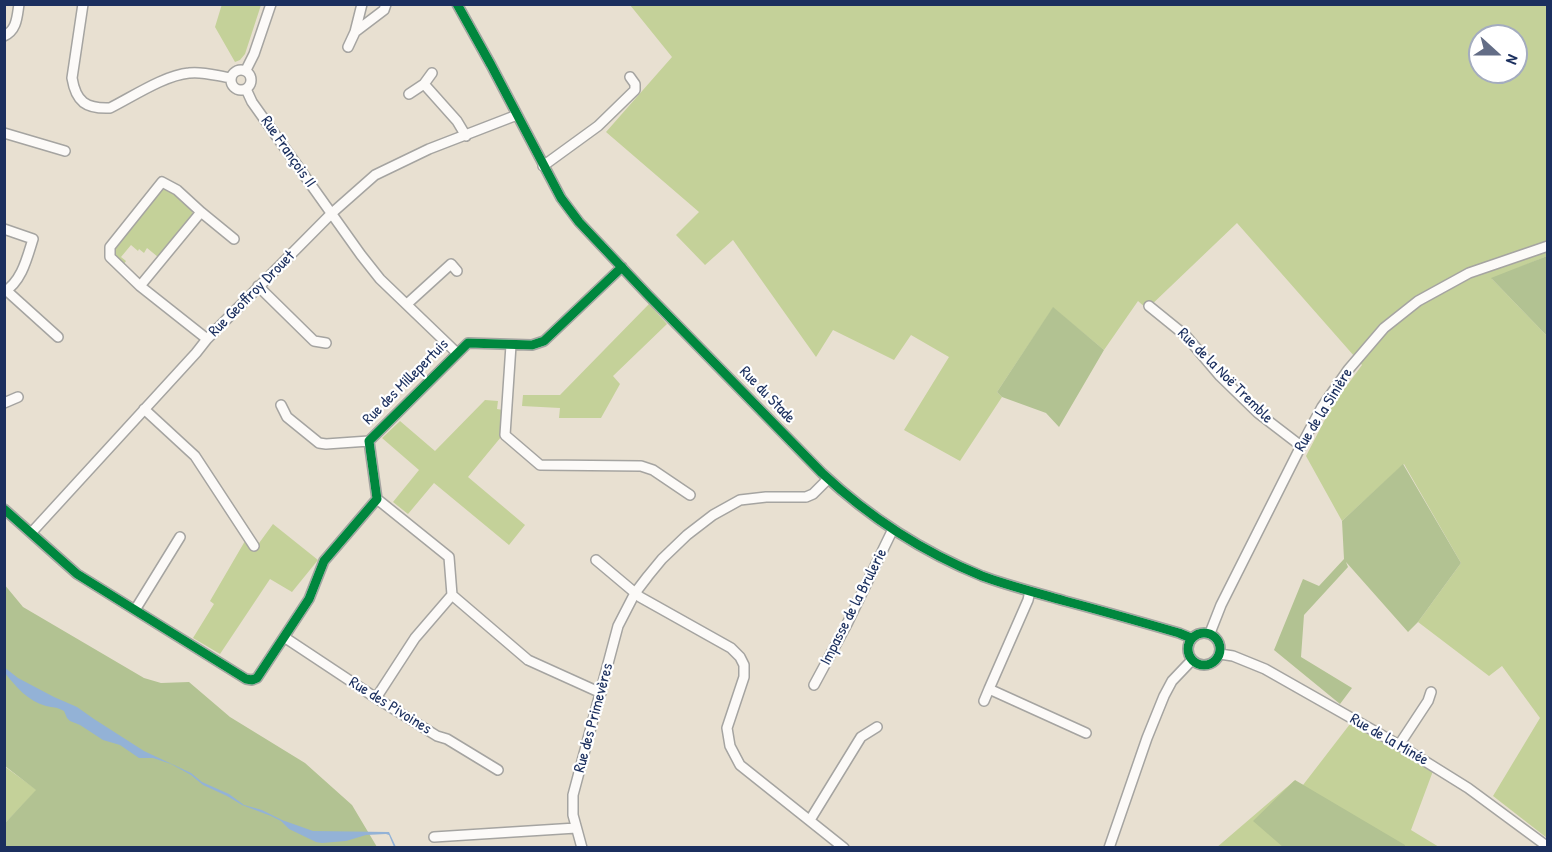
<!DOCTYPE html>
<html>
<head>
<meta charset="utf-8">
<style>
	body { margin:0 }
	#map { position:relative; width:1552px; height:852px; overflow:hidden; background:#e8e0d1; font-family:"Patrick Hand",sans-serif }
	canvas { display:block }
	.frame { position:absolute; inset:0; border:6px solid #1b2f5e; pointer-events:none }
	.north { position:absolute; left:1468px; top:24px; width:60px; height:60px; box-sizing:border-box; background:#fff; border:2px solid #a4acbf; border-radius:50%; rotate:111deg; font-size:16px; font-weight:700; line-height:24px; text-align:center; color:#1b2f5e }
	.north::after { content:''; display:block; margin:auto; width:21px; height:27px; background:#636d86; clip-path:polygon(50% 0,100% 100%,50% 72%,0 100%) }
</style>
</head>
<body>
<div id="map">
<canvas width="1552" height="852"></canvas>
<div class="frame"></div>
<div class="north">N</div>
</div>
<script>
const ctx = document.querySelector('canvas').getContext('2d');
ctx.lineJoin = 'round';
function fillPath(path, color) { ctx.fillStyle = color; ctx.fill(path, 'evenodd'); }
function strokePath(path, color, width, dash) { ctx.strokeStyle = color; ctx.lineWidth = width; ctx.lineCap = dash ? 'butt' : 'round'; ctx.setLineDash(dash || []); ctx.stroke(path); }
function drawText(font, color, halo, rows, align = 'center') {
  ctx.font = font + ' "Patrick Hand",sans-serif'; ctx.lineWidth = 4.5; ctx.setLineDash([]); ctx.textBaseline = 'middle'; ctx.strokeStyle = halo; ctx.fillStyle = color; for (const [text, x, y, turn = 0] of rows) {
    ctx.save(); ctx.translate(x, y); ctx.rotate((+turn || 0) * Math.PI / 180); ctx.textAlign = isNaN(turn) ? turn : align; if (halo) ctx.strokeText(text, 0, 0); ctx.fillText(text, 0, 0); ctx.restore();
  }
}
fillPath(new Path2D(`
	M 222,4 L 261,5 L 245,54 L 240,60 L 235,62 L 215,27 Z
	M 630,5 L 1547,5 L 1547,256 L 1492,279 L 1547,336 L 1547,838 L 1493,796 L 1540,718 L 1502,666 L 1489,676 L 1418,622 L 1461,563 L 1404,464 L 1342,521 L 1306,456 L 1332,406 L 1362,365 L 1237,223 L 1147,309 L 1138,301 L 1104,350 L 1053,308 L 997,392 L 1002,397 L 960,461 L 904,430 L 949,357 L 911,335 L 894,360 L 833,330 L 816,357 L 733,240 L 705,265 L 676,235 L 699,212 L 606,132 L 672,57 ZM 1480,36 L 1516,36 L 1516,72 L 1480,72 Z
	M 169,188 L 192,208 L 193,217 L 158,257 L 147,248 L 144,253 L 139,249 L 138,251 L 131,245 L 121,257 L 126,261 L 124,264 L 114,257 L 114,248 L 162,190 Z
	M 649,304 L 667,324 L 613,376 L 620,384 L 601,418 L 559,418 L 560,408 L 522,406 L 523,395 L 560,395 Z
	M 485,400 L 498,401 L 497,409 L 503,410 L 501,437 L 468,477 L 525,525 L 509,545 L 434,483 L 408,514 L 393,502 L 419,470 L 382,438 L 400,421 L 435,451 Z
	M 273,524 L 318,560 L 292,592 L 270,579 L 220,654 L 193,638 L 214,604 L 210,601 L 245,541 L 254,550 Z
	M 1350,724 L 1433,771 L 1411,830 L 1439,847 L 1216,848 L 1294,781 L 1303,785 Z
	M 4,766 L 37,790 L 5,823 L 4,823 Z`), '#c4d199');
fillPath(new Path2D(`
	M 1547,256 L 1547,336 L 1491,278 Z
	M 1053,307 L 1104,350 L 1059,427 L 1046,413 L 1002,397 L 997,392 Z
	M 1403,464 L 1461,563 L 1418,622 L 1408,632 L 1346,562 L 1348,567 L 1304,615 L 1301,657 L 1352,688 L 1340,704 L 1274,650 L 1303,579 L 1319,586 L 1344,559 L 1342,521 Z
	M 4,584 L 23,607 L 144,678 L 161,683 L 189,682 L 230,717 L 305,763 L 352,805 L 377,847 L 5,847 L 5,823 L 36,790 L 5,766 Z
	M 1295,780 L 1405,845 L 1405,847 L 1283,847 L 1253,821 Z`), '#b2c292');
fillPath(new Path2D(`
	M 4,667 L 18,678 L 54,697 L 77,707 L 94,719 L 144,751 L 191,773 L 202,782 L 229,794 L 244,805 L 262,810 L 282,820 L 313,831 L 389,832 L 396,847 L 394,847 L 389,835 L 386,834 L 366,835 L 346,841 L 322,843 L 316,842 L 289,829 L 281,821 L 271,816 L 242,805 L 227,796 L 203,785 L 191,775 L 171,764 L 153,758 L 139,758 L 120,745 L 103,740 L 80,725 L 70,721 L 67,718 L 64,711 C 55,706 54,708 46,706 C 28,701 16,687 5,673 Z`), '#93b2d6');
const minor = new Path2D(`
	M 83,4 L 72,78 C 76,102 86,109 110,108 C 132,97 165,75 189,73 C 203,71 217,76 231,78
	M 457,4 L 491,65 L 561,198 L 579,222 L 648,295 L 822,473 C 869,517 923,552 982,576 C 1009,586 1038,593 1065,601 C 1103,611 1141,622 1179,633 L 1191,638
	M 355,32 L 384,10 L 386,4
	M 4,36 C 17,30 17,17 19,4
	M 348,47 L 355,32 L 362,4
	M231 80a10 10 0 1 1 20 0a10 10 0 1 1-20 0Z
	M 246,70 L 254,54 L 271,4
	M 424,84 L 457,121 L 466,136
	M 246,89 L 252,102 L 361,255 L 380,279 L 457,353
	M 409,94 L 424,84 L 432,73
	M 4,133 L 65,151
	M 543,166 L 598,126 L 635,90 L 635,84 L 630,77
	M 201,212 L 234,239
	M 4,229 L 33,239 C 27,258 22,281 4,292
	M 140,286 L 201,212 L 177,190 L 162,182 L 110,247 L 110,257 L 140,286 L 207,339
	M 258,286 L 314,341 L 326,343
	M 7,291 L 58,337
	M 407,304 L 451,264 L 457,271
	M 1149,306 L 1186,336 L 1220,376 L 1258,413 L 1301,446
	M 511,345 L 505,435 L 540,465 L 641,466 L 653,470 L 690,495
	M 4,403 L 18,397
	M 281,405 L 287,417 L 319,443 L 326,444 L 369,441
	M 144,409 L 195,456 L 254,546
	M 377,499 L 449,557 L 452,595 L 528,660 L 601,693
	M 4,509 L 77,574 L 246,679 L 252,680 L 257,678 L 309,599 L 324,561 L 377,499 L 369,441 L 468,343 L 532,345 L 544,341 L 622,267
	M 32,532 L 196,353 L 207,339 L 332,213 L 375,175 L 429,149 L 517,115
	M 596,560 L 640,597 L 731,648 L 740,657 L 744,665 L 744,677 L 727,728 L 730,746 L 740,765 L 844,848
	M 1030,591 L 1028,600 L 989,689 L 1086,733
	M 135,610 L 180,537
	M1188 649a16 16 0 1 1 32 0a16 16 0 1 1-32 0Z
	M 1210,633 L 1221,605 L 1301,446 L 1322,407 L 1348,370 L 1384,328 L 1418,301 L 1469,273 L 1548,246
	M 284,637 L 376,698 L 437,736 L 447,739 L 498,770
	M 1220,654 L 1233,656 L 1265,669 L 1399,745 L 1468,788 L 1548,847
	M 814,685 L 847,624 L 893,529
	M 376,698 L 415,638 L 452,595
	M 984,701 L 989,689
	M 1399,745 L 1428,701 L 1431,692
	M 810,820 L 861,737 L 877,727
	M 434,837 L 576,828
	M 582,848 L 573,815 L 573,795 L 618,626 L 635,593 L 648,576 L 662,559 L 687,535 L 713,515 L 740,500 L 766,497 L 806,497 L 813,494 L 828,479
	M 1109,848 L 1147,738 L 1164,696 L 1172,681 L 1192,660`);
strokePath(minor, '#a5a4a1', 12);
strokePath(minor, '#fcfaf8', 9);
strokePath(new Path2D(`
	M 457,4 L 491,65 L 561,198 L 579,222 L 648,295 L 822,473 C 869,517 923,552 982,576 C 1009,586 1038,593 1065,601 C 1103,611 1141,622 1179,633 L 1191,638
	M 4,509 L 77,574 L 246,679 L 252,680 L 257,678 L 309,599 L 324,561 L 377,499 L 369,441 L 468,343 L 532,345 L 544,341 L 622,267
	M1188 649a16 16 0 1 1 32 0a16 16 0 1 1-32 0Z`), '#00873e', 9);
drawText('16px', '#1b2f5e', '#fff', [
	["Rue François II",288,152,55],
	["Rue Geoffroy Drouet",252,294,-45],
	["Rue de la Noë Tremble",1225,376,45],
	["Rue des Millepertuis",406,382,-45],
	["Rue du Stade",767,395,46],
	["Rue de la Sinière",1324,410,-58],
	["Impasse de la Brulerie",854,607,-63],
	["Rue des Pivoines",390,706,32],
	["Rue des Primevères",594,718,-75],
	["Rue de la Minée",1389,740,30]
]);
</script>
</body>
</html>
